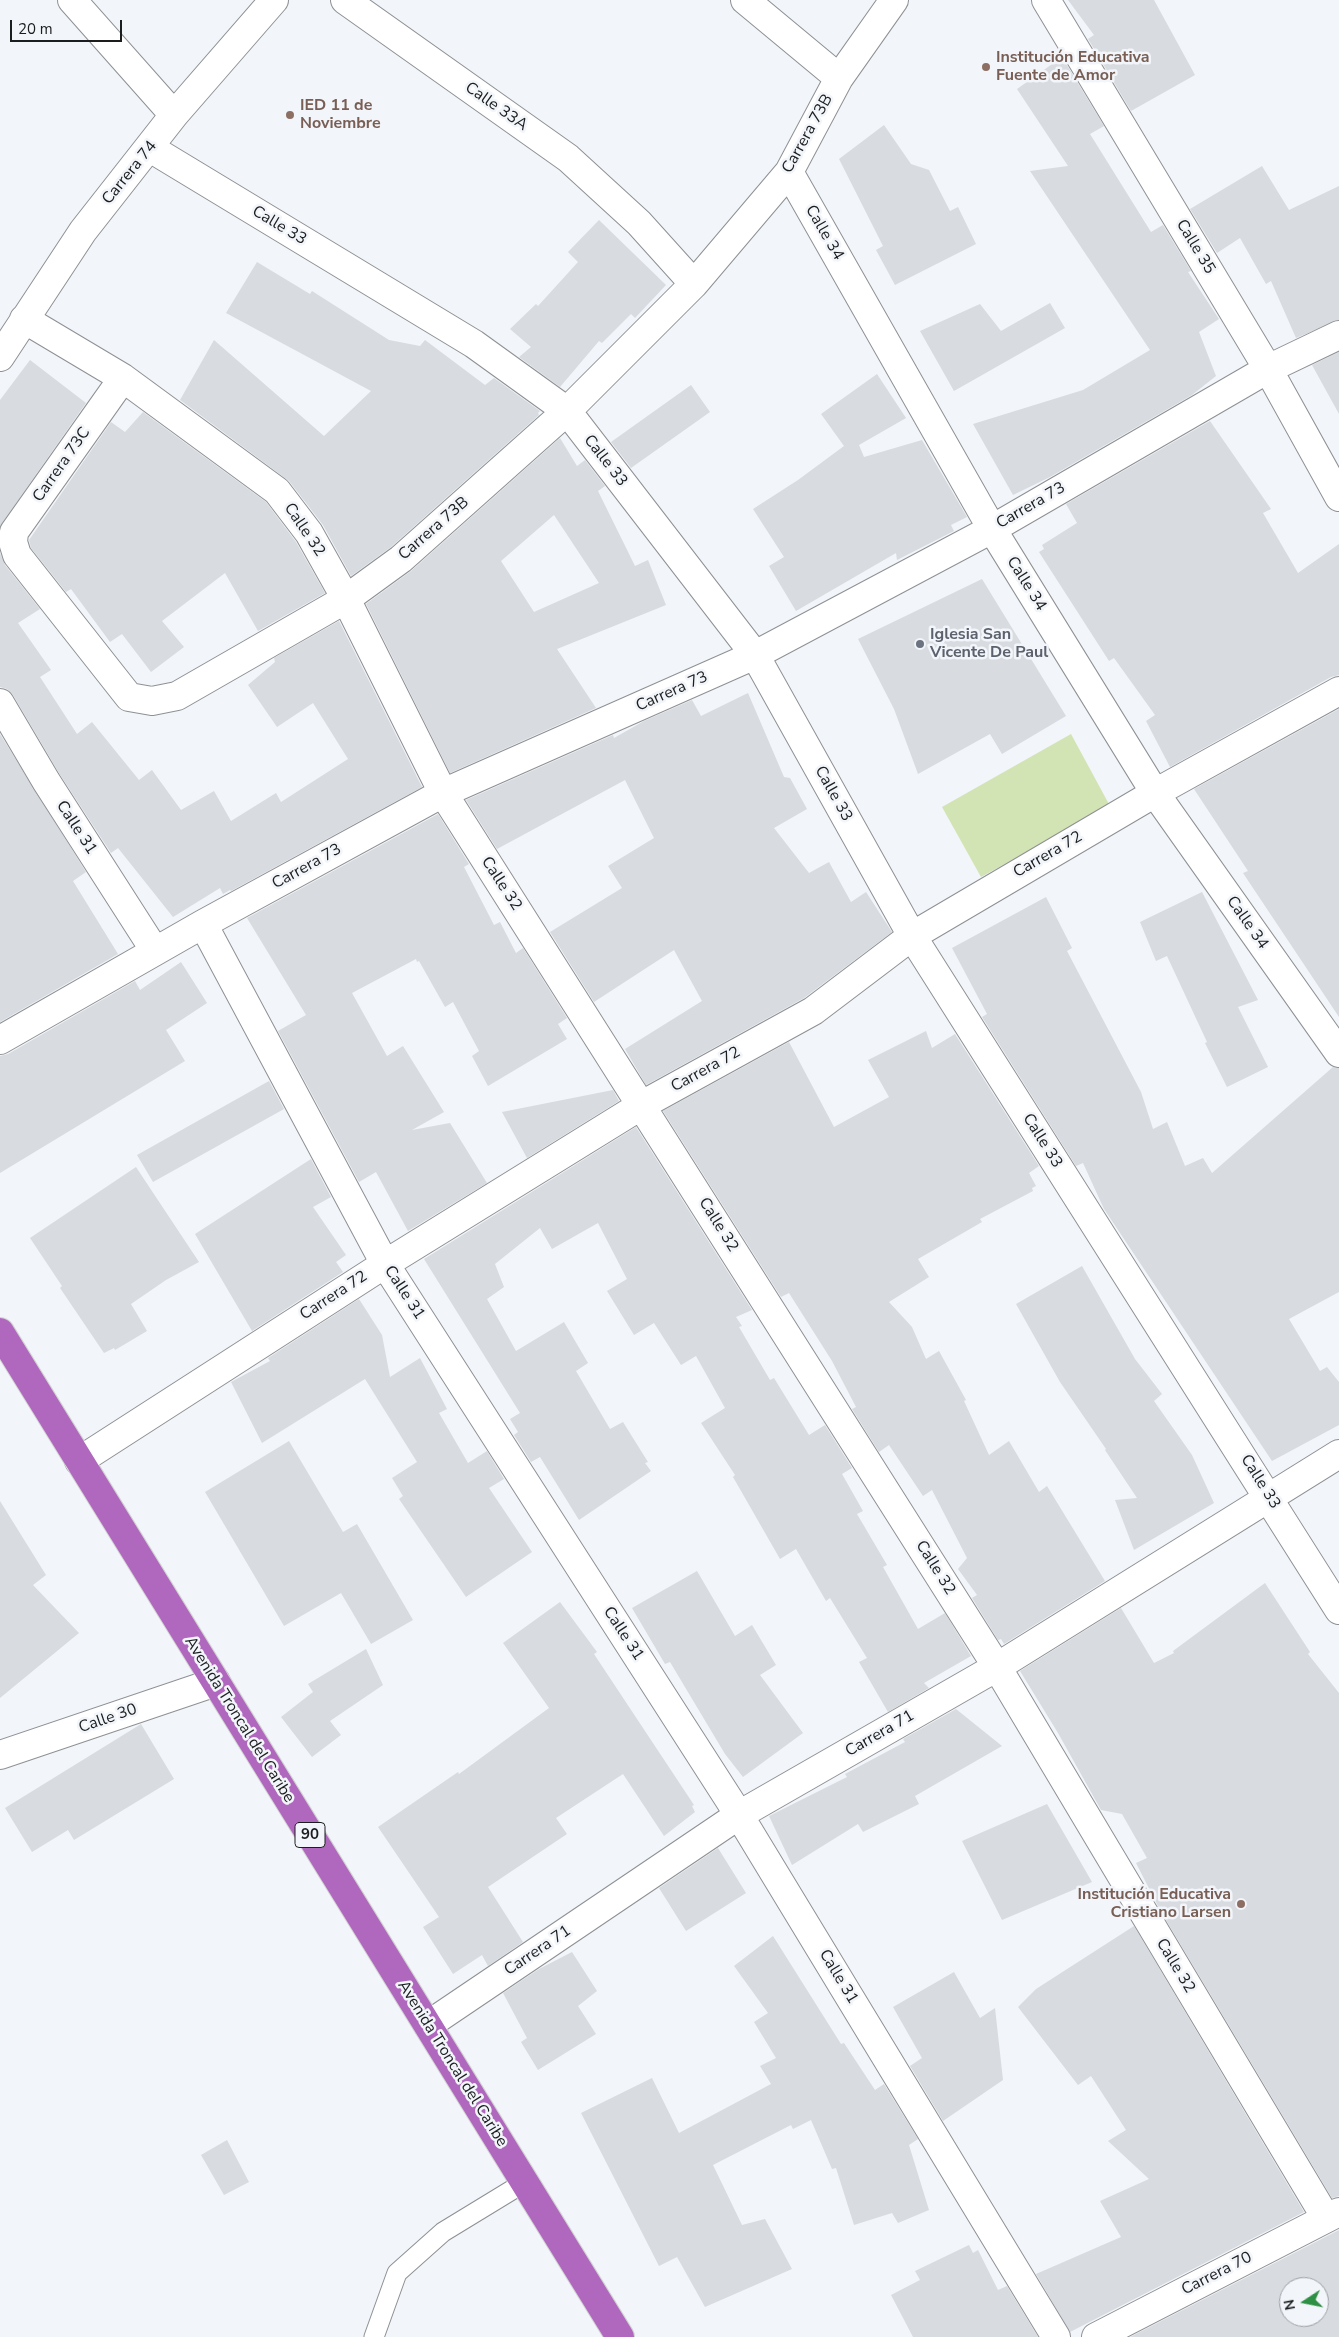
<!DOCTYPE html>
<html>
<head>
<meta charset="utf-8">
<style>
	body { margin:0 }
	#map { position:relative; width:1339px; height:2337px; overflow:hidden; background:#f2f5f9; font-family:"Nunito Sans",sans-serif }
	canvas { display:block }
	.north { position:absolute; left:1279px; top:2277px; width:50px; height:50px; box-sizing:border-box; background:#f2f5f9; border:1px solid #9c9fa2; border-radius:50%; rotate:259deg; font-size:14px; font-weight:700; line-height:20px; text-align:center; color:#1c1d1f }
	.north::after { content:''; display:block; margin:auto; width:18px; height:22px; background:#2e9045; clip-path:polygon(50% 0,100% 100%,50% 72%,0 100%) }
	.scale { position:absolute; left:10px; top:20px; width:112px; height:22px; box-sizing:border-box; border:2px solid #1c1d1f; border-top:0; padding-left:6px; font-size:15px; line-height:18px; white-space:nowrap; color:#1c1d1f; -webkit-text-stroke:4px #f2f5f9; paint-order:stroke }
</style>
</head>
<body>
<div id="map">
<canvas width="1339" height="2337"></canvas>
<div class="north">N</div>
<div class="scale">20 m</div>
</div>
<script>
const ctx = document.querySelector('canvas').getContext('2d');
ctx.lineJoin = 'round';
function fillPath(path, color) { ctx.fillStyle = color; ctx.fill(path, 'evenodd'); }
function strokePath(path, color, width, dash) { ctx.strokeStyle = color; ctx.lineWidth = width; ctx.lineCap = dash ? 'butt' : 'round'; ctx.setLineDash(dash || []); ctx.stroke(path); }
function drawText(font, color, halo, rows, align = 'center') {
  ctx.font = font + ' "Nunito Sans",sans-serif'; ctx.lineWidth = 5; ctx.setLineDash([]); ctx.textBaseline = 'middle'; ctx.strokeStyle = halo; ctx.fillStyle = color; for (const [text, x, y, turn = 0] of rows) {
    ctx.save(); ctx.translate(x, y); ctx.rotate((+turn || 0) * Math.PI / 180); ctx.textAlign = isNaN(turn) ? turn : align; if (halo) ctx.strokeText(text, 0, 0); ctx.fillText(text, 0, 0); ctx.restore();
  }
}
fillPath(new Path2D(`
	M 1071,734 L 1110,806 L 981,877 L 942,807 Z`), '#d2e4b4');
fillPath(new Path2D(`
	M 1068,0 L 1154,0 L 1195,75 L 1131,111 L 1088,39 L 1094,35 Z
	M 1062,57 L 1104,126 L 1090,134 L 1151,232 L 1163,225 L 1191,271 L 1188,272 L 1219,319 L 1199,332 L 1216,376 L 1192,395 L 1050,477 L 1013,495 L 973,424 L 1083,390 L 1150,350 L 1030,171 L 1068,166 L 1017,89 Z
	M 884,125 L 911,164 L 929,170 L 950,211 L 958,207 L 976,244 L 895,285 L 876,250 L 883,246 L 839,159 Z
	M 1262,166 L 1289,210 L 1339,186 L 1339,320 L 1296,338 L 1271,281 L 1266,284 L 1240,238 L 1217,253 L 1190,209 Z
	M 599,220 L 666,285 L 635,318 L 631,314 L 602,343 L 599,341 L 560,387 L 519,357 L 531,347 L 510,329 L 536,304 L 538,306 L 578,262 L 568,252 Z
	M 257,262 L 310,294 L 312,291 L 389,340 L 420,346 L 425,340 L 485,385 L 494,378 L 540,411 L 538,413 L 539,415 L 391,547 L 351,576 L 323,525 L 289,481 L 180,400 L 214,340 L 324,436 L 371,391 L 226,313 Z
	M 1050,303 L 1065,328 L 954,391 L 920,331 L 980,304 L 1001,331 Z
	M 1339,352 L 1339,414 L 1312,365 Z
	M 30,360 L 86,403 L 0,526 L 0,400 Z
	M 877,374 L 906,418 L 859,445 L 864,457 L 922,440 L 967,517 L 951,525 L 954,531 L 897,560 L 896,553 L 796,611 L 769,566 L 784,557 L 753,509 L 798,480 L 844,446 L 821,414 Z
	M 691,385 L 710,412 L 631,468 L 611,442 Z
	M 143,412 L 266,502 L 296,542 L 325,593 L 258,631 L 225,573 L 162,621 L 184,647 L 151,672 L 122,634 L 110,642 L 71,589 L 66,592 L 31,548 L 29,540 L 111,422 L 125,432 Z
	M 1210,421 L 1271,509 L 1263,513 L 1298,573 L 1339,544 L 1339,675 L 1331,677 L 1170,767 L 1146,721 L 1155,715 L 1114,658 L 1109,661 L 1039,552 L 1044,549 L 1042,545 L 1077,523 L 1066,504 Z
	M 560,438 L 577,466 L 585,460 L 605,486 L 598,491 L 635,566 L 648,560 L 666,605 L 557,649 L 596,708 L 450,773 L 366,604 L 411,571 ZM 554,515 L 599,583 L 534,612 L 501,561 Z
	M 0,553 L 5,565 L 40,609 L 18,623 L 51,670 L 40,677 L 77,734 L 92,722 L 139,780 L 152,770 L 181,810 L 214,791 L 231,821 L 276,793 L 281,802 L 348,759 L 313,703 L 277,727 L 248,685 L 275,662 L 274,658 L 339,621 L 422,787 L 231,891 L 230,890 L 223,894 L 220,888 L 173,917 L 118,848 L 111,853 L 59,773 L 13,695 L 7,689 L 0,687 Z
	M 982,579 L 1066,716 L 1002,754 L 990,734 L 918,774 L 894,709 L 858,639 Z
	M 748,693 L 784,777 L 790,778 L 807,809 L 774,828 L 809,873 L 829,862 L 851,902 L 866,892 L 892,932 L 804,998 L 646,1085 L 625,1049 L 702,1001 L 674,950 L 594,1002 L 550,932 L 622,888 L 608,866 L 654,838 L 625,780 L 497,849 L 466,800 L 613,735 L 614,738 L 644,721 L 692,700 L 701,716 Z
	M 1339,709 L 1339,1017 L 1243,873 L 1248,871 L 1194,789 Z
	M 0,734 L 86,872 L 73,881 L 118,954 L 0,1022 Z
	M 438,814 L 469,864 L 464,867 L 494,925 L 500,922 L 516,953 L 523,948 L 567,1018 L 558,1024 L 567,1039 L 488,1086 L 472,1056 L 479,1051 L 453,1002 L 445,1007 L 419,961 L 417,962 L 416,959 L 352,993 L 387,1056 L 403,1046 L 444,1112 L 412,1130 L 450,1123 L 487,1183 L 408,1231 L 376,1172 L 359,1182 L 278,1031 L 306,1015 L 247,918 Z
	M 1202,892 L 1258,1000 L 1238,1007 L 1268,1067 L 1227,1087 L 1205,1043 L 1207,1042 L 1167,956 L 1156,961 L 1140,922 Z
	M 1046,897 L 1072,948 L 1067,951 L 1141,1092 L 1153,1129 L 1167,1122 L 1185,1166 L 1203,1158 L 1212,1173 L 1333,1067 L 1339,1068 L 1339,1292 L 1289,1319 L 1320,1371 L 1327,1367 L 1339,1382 L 1339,1425 L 1272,1461 L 1104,1209 L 1083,1163 L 1076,1166 L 982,1017 L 987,1014 L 952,948 Z
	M 181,962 L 207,1003 L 166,1030 L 185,1061 L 0,1173 L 0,1056 L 8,1054 L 135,981 L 140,990 Z
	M 926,1031 L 932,1048 L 955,1034 L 1039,1166 L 1029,1173 L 1036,1186 L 1032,1188 L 1033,1191 L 980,1219 L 982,1222 L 918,1259 L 929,1277 L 889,1302 L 912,1327 L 926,1359 L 939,1351 L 966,1400 L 964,1401 L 989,1455 L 1009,1441 L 1039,1492 L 1047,1486 L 1105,1581 L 1004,1644 L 1001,1639 L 998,1640 L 972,1598 L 977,1595 L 958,1569 L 967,1558 L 932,1490 L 923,1496 L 889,1445 L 879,1452 L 852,1409 L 856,1407 L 832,1361 L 789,1293 L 781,1297 L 663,1111 L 789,1042 L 834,1127 L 889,1097 L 868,1060 Z
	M 269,1081 L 284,1109 L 153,1182 L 137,1155 Z
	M 613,1090 L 619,1101 L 527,1158 L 502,1112 Z
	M 636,1127 L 752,1310 L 736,1317 L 742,1326 L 739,1327 L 770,1380 L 774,1378 L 809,1435 L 825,1425 L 852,1468 L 842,1474 L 863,1511 L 857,1514 L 887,1565 L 883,1567 L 918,1629 L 945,1613 L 971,1656 L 924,1683 L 929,1688 L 888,1712 L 859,1662 L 867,1658 L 830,1598 L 826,1601 L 796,1549 L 780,1559 L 733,1477 L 735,1475 L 701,1423 L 725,1408 L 696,1356 L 681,1365 L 654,1323 L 634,1335 L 607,1291 L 627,1279 L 598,1223 L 552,1249 L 540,1228 L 495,1264 L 504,1287 L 487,1299 L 516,1351 L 564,1322 L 588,1363 L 576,1371 L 610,1429 L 623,1422 L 648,1462 L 645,1463 L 651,1471 L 579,1520 L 540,1457 L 531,1462 L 514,1435 L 518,1432 L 510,1419 L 520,1413 L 424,1259 Z
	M 311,1159 L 331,1197 L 313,1207 L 346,1255 L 336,1262 L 343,1272 L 252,1331 L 195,1234 Z
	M 136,1167 L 199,1262 L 166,1280 L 131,1304 L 147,1331 L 115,1350 L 114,1348 L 104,1353 L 60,1288 L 62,1286 L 30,1238 Z
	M 1082,1266 L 1135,1359 L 1162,1394 L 1154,1401 L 1192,1455 L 1214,1503 L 1134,1550 L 1115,1500 L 1137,1498 L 1105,1450 L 1106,1449 L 1060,1382 L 1016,1304 Z
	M 359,1299 L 382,1335 L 390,1377 L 420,1358 L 447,1409 L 439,1413 L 468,1463 L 487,1451 L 504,1479 L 489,1488 L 532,1552 L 466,1597 L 399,1499 L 403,1496 L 392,1478 L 417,1462 L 365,1379 L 262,1443 L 231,1382 L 270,1361 L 268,1358 Z
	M 289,1441 L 343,1532 L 357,1524 L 413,1620 L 371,1644 L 341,1593 L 284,1626 L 205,1492 Z
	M 0,1501 L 46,1575 L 33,1585 L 79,1633 L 0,1698 Z
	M 697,1571 L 735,1636 L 752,1625 L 776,1665 L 760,1675 L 803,1733 L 743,1777 L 725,1754 L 670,1662 L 665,1664 L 632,1608 Z
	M 1265,1583 L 1310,1652 L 1308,1654 L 1339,1693 L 1339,2196 L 1332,2198 L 1160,1910 L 1136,1863 L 1147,1858 L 1122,1814 L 1101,1810 L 1058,1733 L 1020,1671 L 1121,1608 L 1154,1663 L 1174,1653 L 1173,1651 Z
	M 560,1602 L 597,1652 L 594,1654 L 694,1805 L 692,1806 L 695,1812 L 664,1836 L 623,1774 L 556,1818 L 567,1834 L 488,1887 L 523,1942 L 488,1966 L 482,1955 L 453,1974 L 423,1927 L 439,1917 L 378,1827 L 458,1772 L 459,1774 L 549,1708 L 503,1643 Z
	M 366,1649 L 383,1685 L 330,1721 L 341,1735 L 312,1757 L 281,1717 L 313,1692 L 308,1684 Z
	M 956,1709 L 1002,1746 L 915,1796 L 919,1804 L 863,1832 L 858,1824 L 792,1865 L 769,1816 L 847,1777 L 845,1774 L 905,1742 L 903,1739 Z
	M 141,1724 L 174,1779 L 74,1840 L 68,1830 L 32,1852 L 5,1808 Z
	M 1047,1804 L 1092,1882 L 1002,1920 L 962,1841 Z
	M 718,1848 L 746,1893 L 686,1931 L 659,1888 Z
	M 1134,1926 L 1304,2212 L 1070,2332 L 1036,2274 L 1121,2237 L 1100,2201 L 1149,2179 L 1108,2141 L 1126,2130 L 1091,2076 L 1078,2085 L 1018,2007 L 1036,1989 Z
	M 773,1936 L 841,2044 L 844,2043 L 875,2090 L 884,2084 L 918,2139 L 909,2145 L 929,2210 L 898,2223 L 892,2213 L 854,2225 L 836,2168 L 832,2169 L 811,2120 L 793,2129 L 791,2125 L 713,2165 L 742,2225 L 765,2219 L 792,2269 L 705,2307 L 677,2257 L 659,2266 L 581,2113 L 652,2078 L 679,2133 L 771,2084 L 760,2066 L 776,2058 L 754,2022 L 768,2013 L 734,1966 Z
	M 572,1952 L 597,1991 L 578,2006 L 596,2034 L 538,2070 L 521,2042 L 527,2038 L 503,1993 L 539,1969 Z
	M 954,1972 L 980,2018 L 995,2008 L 1003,2080 L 943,2121 L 910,2066 L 922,2058 L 893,2007 Z
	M 227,2140 L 249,2182 L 224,2195 L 201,2155 Z
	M 1339,2230 L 1339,2337 L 1130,2337 ZM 1289,2287 L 1319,2287 L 1319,2317 L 1289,2317 Z
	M 969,2245 L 973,2253 L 978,2250 L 998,2290 L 1007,2286 L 1038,2337 L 913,2337 L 891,2295 L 920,2280 L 915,2271 Z`), '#d8dbdf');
const lane = new Path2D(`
	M 374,2337 L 397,2273 L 443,2232 L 525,2182`);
const street = new Path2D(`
	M 72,0 L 174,115
	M 345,0 L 568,158 L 639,223 L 694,284
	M 745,0 L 839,78
	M 1046,0 L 1268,369 L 1339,497
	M 150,148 L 474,344 L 567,411 L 755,655 L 912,936 L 1339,1610
	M 789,172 L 992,529 L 1155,793 L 1339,1053
	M 24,319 L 123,378 L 277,491 L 309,533 L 346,599 L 443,793 L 997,1667 L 1326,2218
	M 0,357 L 83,231 L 174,115 L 274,0
	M 123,378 L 14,532 L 13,542 L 17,555 L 129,697 L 152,701 L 177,696 L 346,599 L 401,559 L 567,411 L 694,284 L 789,172 L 839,78 L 894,0
	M 0,703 L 46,781 L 155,951
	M 203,924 L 385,1264 L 739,1815 L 1056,2337
	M 0,1040 L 203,924 L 443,793 L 755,655 L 992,529 L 1268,369 L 1339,335
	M 79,1461 L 385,1264 L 642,1105 L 813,1011 L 912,936 L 1155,793 L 1339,691
	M 0,1755 L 216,1682
	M 428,2025 L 739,1815 L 997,1667 L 1339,1454
	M 1096,2337 L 1339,2212`);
const highway = new Path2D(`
	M 0,1332 L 620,2337`);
strokePath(lane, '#8e9194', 21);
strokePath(street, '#8e9194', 30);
strokePath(highway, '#d2d2d2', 30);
strokePath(lane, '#fff', 19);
strokePath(street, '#fff', 28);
strokePath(highway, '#b068be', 28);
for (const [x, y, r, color] of [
	[986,67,5,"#8d6e63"],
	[290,115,5,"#8d6e63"],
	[920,644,5,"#6b7280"],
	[1241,1904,5,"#8d6e63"]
]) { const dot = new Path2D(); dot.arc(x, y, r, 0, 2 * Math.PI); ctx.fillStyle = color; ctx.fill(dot); strokePath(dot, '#f2f5f9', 2); }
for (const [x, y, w] of [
	[310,1835,30]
]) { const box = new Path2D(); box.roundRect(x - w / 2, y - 12.5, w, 25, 4); ctx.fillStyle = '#f2f5f9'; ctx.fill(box); strokePath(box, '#1c1d1f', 1); }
drawText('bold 15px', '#1c1d1f', null, [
	["90",310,1835]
]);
drawText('bold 16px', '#785e54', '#f2f5f9', [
	["Institución Educativa",996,58],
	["Fuente de Amor",996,76],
	["IED 11 de",300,106],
	["Noviembre",300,124],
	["Institución Educativa",1231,1895,"right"],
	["Cristiano Larsen",1231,1913,"right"]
], 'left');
drawText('16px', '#1c1d1f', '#f2f5f9', [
	["Calle 33A",496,107,35],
	["Carrera 73B",808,134,-61],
	["Carrera 74",130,173,-51],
	["Calle 33",279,226,31],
	["Calle 34",824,233,60],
	["Calle 35",1195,247,59],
	["Calle 33",605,461,52],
	["Carrera 73C",62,465,-55],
	["Carrera 73",1031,506,-30],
	["Carrera 73B",434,529,-41],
	["Calle 32",304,530,56],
	["Calle 34",1026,584,58],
	["Carrera 73",672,692,-24],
	["Calle 33",833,794,61],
	["Calle 31",76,828,57],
	["Carrera 72",1048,855,-30],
	["Carrera 73",307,867,-29],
	["Calle 32",501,884,57],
	["Calle 34",1247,923,55],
	["Carrera 72",706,1070,-29],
	["Calle 33",1042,1141,58],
	["Calle 32",718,1225,58],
	["Calle 31",404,1293,57],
	["Carrera 72",334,1296,-33],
	["Calle 33",1260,1482,58],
	["Calle 32",935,1568,58],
	["Calle 31",623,1634,57],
	["Calle 30",108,1719,-19],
	["Avenida Troncal del Caribe",239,1720,58],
	["Carrera 71",880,1734,-30],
	["Carrera 71",538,1951,-34],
	["Calle 32",1175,1966,59],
	["Calle 31",838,1977,59],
	["Avenida Troncal del Caribe",452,2064,58],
	["Carrera 70",1217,2274,-27]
]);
drawText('bold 16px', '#5b616d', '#f2f5f9', [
	["Iglesia San",930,635],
	["Vicente De Paul",930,653]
], 'left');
</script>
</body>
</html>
